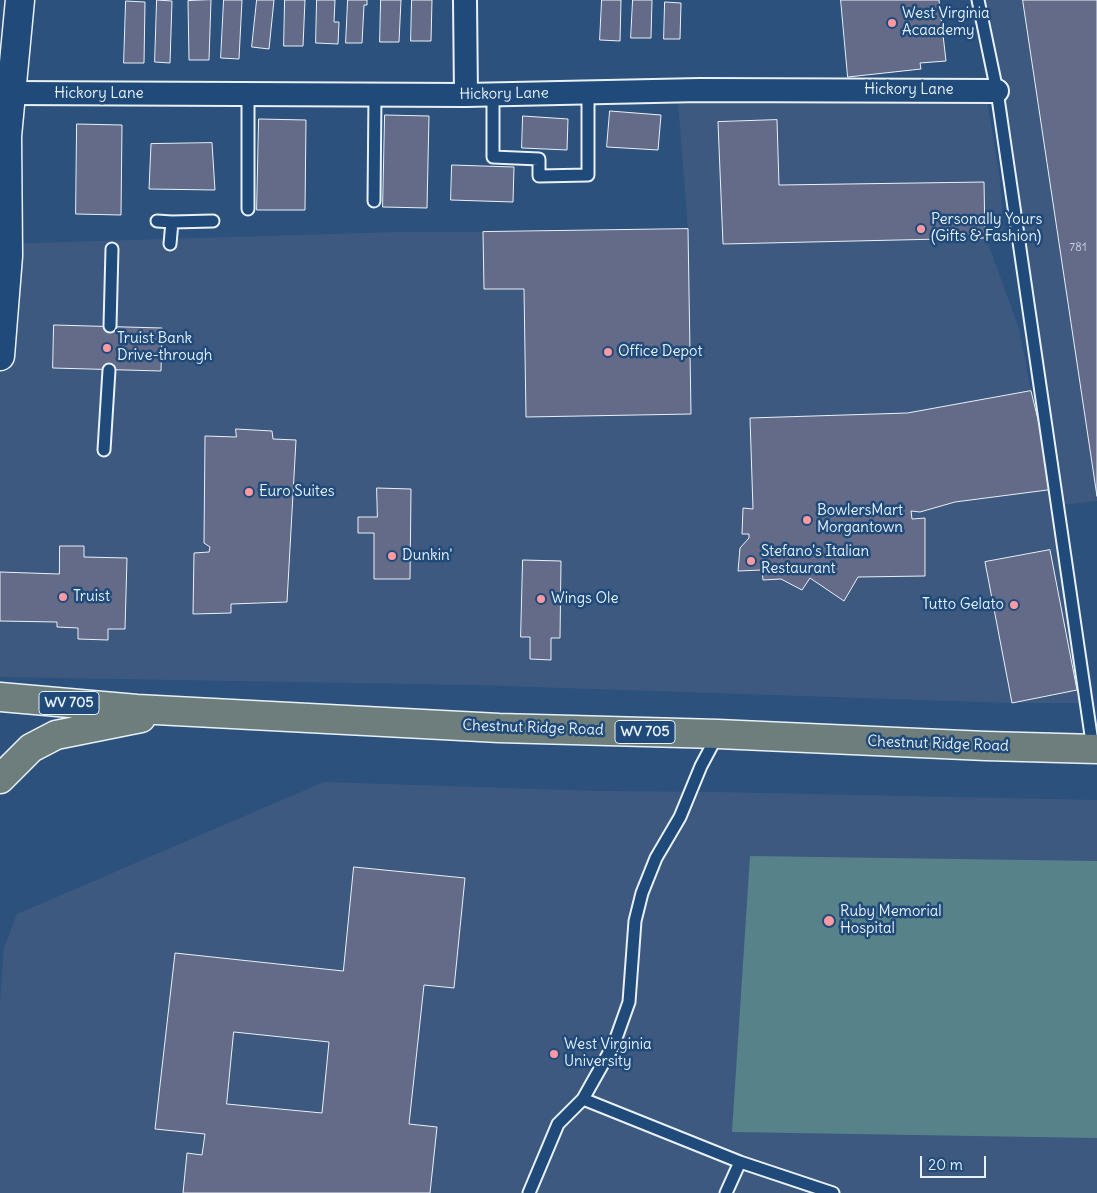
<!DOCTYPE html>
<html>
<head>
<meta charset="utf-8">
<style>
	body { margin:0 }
	#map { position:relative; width:1097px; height:1193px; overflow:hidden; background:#2d517d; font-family:Delius,sans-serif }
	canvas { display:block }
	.scale { position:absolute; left:920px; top:1156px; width:66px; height:22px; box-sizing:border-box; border:2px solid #e8f1f8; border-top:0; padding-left:6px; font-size:15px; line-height:18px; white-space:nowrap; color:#e8f1f8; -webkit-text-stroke:4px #1f4a7a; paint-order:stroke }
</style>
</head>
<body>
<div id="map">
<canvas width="1097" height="1193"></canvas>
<div class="scale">20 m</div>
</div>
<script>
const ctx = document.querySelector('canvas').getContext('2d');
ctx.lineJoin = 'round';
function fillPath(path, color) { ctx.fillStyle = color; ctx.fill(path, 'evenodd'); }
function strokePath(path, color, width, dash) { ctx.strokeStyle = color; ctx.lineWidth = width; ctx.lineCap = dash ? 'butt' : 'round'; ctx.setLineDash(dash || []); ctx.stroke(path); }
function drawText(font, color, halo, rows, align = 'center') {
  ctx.font = font + ' Delius,sans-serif'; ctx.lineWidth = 5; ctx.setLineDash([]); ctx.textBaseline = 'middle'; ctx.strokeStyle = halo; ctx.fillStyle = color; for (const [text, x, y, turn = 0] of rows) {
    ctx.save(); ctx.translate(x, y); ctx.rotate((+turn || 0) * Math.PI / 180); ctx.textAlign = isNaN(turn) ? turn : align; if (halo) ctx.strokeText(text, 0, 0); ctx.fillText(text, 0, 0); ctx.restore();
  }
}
fillPath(new Path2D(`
	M 985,0 L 1097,0 L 1097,501 L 1061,505 Z
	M 987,100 L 1000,180 L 1004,238 L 986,238 L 1019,329 L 1050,489 L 1080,703 L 1012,703 L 475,685 L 0,677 L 0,244 L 399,232 L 483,232 L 688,229 L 678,101 Z
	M 324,782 L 598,791 L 714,792 L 1097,800 L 1097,1193 L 0,1193 L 0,1002 L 4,948 L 17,914 Z`), '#3e5980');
fillPath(new Path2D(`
	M 750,856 L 1097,861 L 1097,1138 L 732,1132 Z`), '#57828a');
const building = new Path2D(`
	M 157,0 L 172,1 L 170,63 L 155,62 Z
	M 211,0 L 209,60 L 189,60 L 188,1 Z
	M 224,0 L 242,0 L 239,59 L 221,58 Z
	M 257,0 L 274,0 L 269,49 L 252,47 Z
	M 285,0 L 305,0 L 303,46 L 284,46 Z
	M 317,0 L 335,0 L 334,22 L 339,22 L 338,44 L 316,43 Z
	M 348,0 L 367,0 L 367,5 L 364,5 L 362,43 L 346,43 Z
	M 381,0 L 401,0 L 399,42 L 380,42 Z
	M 412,0 L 432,0 L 431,41 L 411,41 Z
	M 602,0 L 621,0 L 620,41 L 600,40 Z
	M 633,0 L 652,0 L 651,38 L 631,38 Z
	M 841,0 L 939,0 L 946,61 L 920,63 L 921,69 L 848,77 Z
	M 1023,0 L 1097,0 L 1097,496 Z
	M 126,1 L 145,2 L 144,63 L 124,63 Z
	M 665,2 L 681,3 L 680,39 L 664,39 Z
	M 610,111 L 661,115 L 658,150 L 607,147 Z
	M 385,115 L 429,116 L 427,208 L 383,207 Z
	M 523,116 L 568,119 L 567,150 L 522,148 Z
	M 259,119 L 306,120 L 305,210 L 257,210 Z
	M 777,120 L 779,185 L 984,182 L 985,238 L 723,244 L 718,122 Z
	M 77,124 L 122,125 L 121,215 L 76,214 Z
	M 212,143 L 215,190 L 149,189 L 151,144 Z
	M 452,165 L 514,167 L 513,202 L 451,200 Z
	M 688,229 L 691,414 L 526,417 L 524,289 L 484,289 L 483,232 Z
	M 54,325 L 162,328 L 161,371 L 53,368 Z
	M 1031,391 L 1055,489 L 955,502 L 920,512 L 911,511 L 912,519 L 925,518 L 925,576 L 858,577 L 844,601 L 810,578 L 802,590 L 781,579 L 763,580 L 762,570 L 738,571 L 740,548 L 749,538 L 749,534 L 742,534 L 743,508 L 753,509 L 750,418 L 907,413 Z
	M 236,429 L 272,431 L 273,439 L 296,440 L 287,602 L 231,604 L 231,613 L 193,614 L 194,553 L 209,552 L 210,547 L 204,543 L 205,436 L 236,437 Z
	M 377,488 L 411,489 L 410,579 L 374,579 L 374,533 L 358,533 L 358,517 L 377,517 Z
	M 60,546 L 84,546 L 84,557 L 127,558 L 125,629 L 108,629 L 108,640 L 78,639 L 78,628 L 57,627 L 57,622 L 0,621 L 0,572 L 59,574 Z
	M 1050,550 L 1077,690 L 1012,703 L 985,562 Z
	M 523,560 L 561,561 L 560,638 L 551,638 L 551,660 L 530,659 L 530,637 L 521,637 Z
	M 354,867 L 465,878 L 454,988 L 424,985 L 409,1124 L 437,1127 L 430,1193 L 183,1193 L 187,1153 L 202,1155 L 205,1134 L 155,1129 L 175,953 L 343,971 ZM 234,1032 L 329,1042 L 322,1113 L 227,1104 Z`);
fillPath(building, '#646b88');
strokePath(building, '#e8f1f8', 1);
const lane = new Path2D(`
	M 978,0 L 997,91 L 1093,749
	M 248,94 L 248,209
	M 493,94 L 493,157 L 539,159 L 539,176 L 588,175 L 588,93
	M 374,201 L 375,95
	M 157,221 L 172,222 L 170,244
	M 172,222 L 213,221
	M 110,326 L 112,249
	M 104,450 L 109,370
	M 583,1099 L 614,1044 L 629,1002 L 635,921 L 642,893 L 656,858 L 680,817 L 701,766 L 717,736
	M 529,1193 L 558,1124 L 583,1099 L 740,1162 L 833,1193
	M 726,1193 L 740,1162`);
const street = new Path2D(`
	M 465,0 L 466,95
	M 11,93 L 466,95 L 700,90 L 997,91`);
const secondary = new Path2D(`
	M 0,356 L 8,256 L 7,136 L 20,0`);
const primary = new Path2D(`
	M 0,697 L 137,709 L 499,728 L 718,734 L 986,746 L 1097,749
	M 0,779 L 31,748 L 56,735 L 141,718`);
strokePath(lane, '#e8f1f8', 15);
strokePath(street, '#e8f1f8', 26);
strokePath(secondary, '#e8f1f8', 31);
strokePath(primary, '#e8f1f8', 31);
strokePath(lane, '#1f4a7a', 11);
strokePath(street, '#1f4a7a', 22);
strokePath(secondary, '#1f4a7a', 28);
strokePath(primary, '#6d7e7c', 28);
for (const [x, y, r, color] of [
	[892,23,5,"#ff9aa2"],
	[921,229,5,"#ff9aa2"],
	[107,348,5,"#ff9aa2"],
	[608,352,5,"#ff9aa2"],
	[249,492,5,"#ff9aa2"],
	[807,520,5,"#ff9aa2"],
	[392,556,5,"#ff9aa2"],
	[751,561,5,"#ff9aa2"],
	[63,597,5,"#ff9aa2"],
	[541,599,5,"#ff9aa2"],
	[1014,605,5,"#ff9aa2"],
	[829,921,6,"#ff9aa2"],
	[554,1054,5,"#ff9aa2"]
]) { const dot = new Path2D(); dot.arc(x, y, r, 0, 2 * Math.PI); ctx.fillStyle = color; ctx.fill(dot); strokePath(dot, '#1f4a7a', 2); }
drawText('12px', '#c7d0dc', null, [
	["781",1078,248]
]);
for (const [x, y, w] of [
	[69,703,60],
	[645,732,60]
]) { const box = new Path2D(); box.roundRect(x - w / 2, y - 11.5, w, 23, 4); ctx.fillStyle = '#1f4a7a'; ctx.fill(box); strokePath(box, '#e8f1f8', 1); }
drawText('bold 14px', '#e8f1f8', null, [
	["WV 705",69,703],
	["WV 705",645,732]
]);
drawText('15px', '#e8f1f8', '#1f4a7a', [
	["West Virginia",902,14],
	["Acaademy",902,31],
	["Personally Yours",931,220],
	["(Gifts & Fashion)",931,237],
	["Truist Bank",117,339],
	["Drive-through",117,356],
	["Office Depot",618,352],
	["Euro Suites",259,492],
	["BowlersMart",817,511],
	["Morgantown",817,528],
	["Stefano's Italian",761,552],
	["Restaurant",761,569],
	["Dunkin'",402,556],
	["Truist",73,597],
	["Wings Ole",551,599],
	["Tutto Gelato",1004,605,"right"],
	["Ruby Memorial",840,912],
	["Hospital",840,929],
	["West Virginia",564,1045],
	["University",564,1062]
], 'left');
drawText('15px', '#e8f1f8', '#1f4a7a', [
	["Hickory Lane",909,90],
	["Hickory Lane",99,94],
	["Hickory Lane",504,94,-1],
	["Chestnut Ridge Road",533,728,2],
	["Chestnut Ridge Road",938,744,2]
]);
</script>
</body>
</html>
